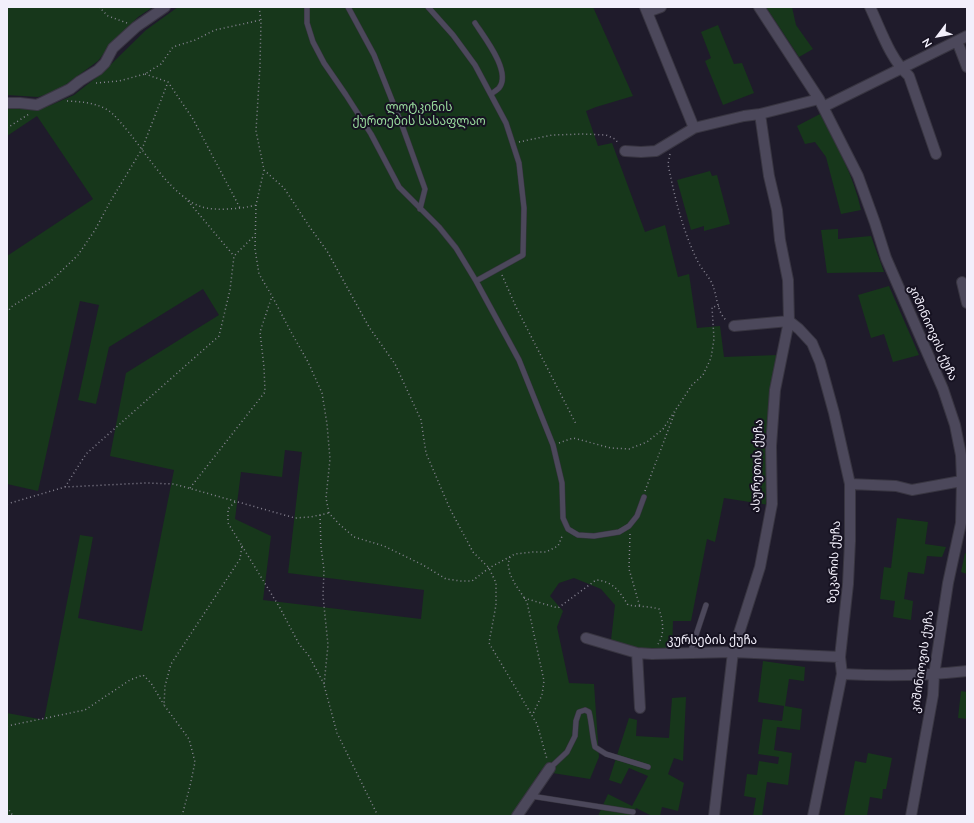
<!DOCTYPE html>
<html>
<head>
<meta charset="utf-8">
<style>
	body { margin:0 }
	#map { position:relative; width:974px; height:823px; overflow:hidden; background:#1f1b2b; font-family:"Nunito Sans",sans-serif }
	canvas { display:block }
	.frame { position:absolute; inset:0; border:8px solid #f2effb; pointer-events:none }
	.north { position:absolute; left:918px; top:16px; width:40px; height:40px; -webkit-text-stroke:3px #161221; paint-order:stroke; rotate:238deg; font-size:11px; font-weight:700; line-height:16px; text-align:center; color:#f2effb }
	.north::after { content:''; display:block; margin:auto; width:14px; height:18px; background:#f2effb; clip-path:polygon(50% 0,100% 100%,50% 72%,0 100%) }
</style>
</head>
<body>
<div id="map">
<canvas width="974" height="823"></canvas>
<div class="frame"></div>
<div class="north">N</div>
</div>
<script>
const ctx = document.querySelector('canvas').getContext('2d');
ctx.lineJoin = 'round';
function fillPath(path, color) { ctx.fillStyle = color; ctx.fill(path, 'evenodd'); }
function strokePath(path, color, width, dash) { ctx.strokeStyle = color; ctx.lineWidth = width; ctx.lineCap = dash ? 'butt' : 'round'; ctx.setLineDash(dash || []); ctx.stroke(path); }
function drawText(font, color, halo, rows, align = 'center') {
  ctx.font = font + ' "Nunito Sans","Noto Sans Georgian",sans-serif'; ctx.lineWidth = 4; ctx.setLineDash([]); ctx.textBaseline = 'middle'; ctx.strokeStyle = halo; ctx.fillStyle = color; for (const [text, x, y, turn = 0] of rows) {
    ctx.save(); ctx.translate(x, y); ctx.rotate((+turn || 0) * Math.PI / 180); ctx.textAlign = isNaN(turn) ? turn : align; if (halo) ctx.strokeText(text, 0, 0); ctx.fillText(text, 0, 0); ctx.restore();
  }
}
fillPath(new Path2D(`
	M 7,7 L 153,7 L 138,17 L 111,44 L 98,61 L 57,91 L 38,97 L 7,95 Z
	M 178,7 L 593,7 L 633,96 L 596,107 L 586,111 L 598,146 L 612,143 L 645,232 L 665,225 L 678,277 L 689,274 L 697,328 L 720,326 L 724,357 L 778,355 L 769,505 L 724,498 L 715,542 L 707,539 L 691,621 L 673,621 L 672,649 L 646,651 L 611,640 L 615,605 L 601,589 L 574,578 L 559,583 L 550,596 L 563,611 L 557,627 L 569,683 L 594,684 L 599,757 L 590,779 L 540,771 L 515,816 L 7,816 L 7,713 L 44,720 L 80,535 L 93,537 L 78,618 L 142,631 L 174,470 L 110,456 L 126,373 L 219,315 L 203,289 L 109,347 L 96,404 L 78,400 L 99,305 L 80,301 L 38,491 L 7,484 L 7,256 L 93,199 L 37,116 L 7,136 L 7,107 L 49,106 L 74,95 L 102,73 L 146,30 ZM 285,450 L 302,452 L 288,573 L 424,590 L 421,619 L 263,600 L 271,536 L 235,519 L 241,472 L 282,477 Z
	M 766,7 L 792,7 L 796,25 L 813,49 L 799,57 Z
	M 718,25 L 734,64 L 742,63 L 754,93 L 723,105 L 705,61 L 711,58 L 701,32 Z
	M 820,114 C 836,144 854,176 861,210 L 841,214 L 826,157 L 815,142 L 805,144 L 797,126 Z
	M 710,171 L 712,176 L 717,175 L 730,224 L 704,231 L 704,226 L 691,230 L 677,180 Z
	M 838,229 L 838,239 L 871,236 L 884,272 L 827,273 L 821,230 Z
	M 889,286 L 919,355 L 893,362 L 884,334 L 871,338 L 858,295 Z
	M 897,518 L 928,522 L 925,544 L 946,547 L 942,557 L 927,556 L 924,574 L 908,572 L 904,599 L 913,601 L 911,620 L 893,617 L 895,601 L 880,599 L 884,567 L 891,568 Z
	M 965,553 L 967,554 L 967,574 L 961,572 Z
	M 763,661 L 805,667 L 804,681 L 789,679 L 785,706 L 802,709 L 800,730 L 777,727 L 774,750 L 792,753 L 788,785 L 767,782 L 762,816 L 753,816 L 756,798 L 744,796 L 747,774 L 757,775 L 759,761 L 778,764 L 779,757 L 758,754 L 763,719 L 782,721 L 784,706 L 758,702 Z
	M 961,691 L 967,692 L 967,719 L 958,718 Z
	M 686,697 L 683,761 L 674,758 L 668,774 L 684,783 L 678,811 L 662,807 L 660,816 L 652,816 L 636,808 L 633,816 L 598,816 L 608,794 L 632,806 L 648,776 L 629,768 L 621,784 L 609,780 L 629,718 L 637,720 L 636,736 L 669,738 L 672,698 Z
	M 868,753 L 892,758 L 886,789 L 883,789 L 882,799 L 870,797 L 867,816 L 844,816 L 855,761 L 866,763 Z`), '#17371b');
const lane = new Path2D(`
	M 307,7 L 307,23 L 313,42 L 324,63 L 346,95 L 371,134 L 399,187 L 439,227 L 456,248 L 476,281 L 519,360 L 553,445 L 562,483 L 563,518 L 568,529 L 578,535 L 594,536 L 619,532 L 629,526 L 637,516 L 644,497
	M 348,7 L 374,55 L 403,128 L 425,189 L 420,209
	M 428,7 L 453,35 L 475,65 L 506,123 L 519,163 L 524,208 L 523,255 L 476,281
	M 475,23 C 484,37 512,72 499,88 C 497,90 494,92 491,94
	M 690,653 L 706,605
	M 550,768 L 567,752 L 575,736 L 576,721 L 579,712 L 585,710 L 589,712 C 592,724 592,735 595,747 L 606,754 L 648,767
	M 531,796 L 633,812`);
const street = new Path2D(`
	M 645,7 L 694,128
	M 759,7 L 819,99 L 858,176 L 875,223 L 886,258 L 943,389 L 955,425 L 961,455 L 962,480 L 961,523 L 948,583 L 934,675 L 933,695 L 911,816
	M 870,7 C 881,30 890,59 909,76 L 936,154
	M 647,12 L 661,7
	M 957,41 L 967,67
	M 7,103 L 20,103 L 37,105 L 70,89 L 80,81 L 98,70 L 105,63 L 113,48 L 136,27 L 165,7
	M 823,107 L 967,36
	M 625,151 L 641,152 L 656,151 L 694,128 L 744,116 L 760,114 L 819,99
	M 962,282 L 967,303
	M 734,326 L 789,321 L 799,329 L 812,343 L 820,362 L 834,413 L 850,484 L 850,541 L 848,584 L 840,657 L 842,674 L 813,816
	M 850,484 L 896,486 L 912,490 L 967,480
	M 586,638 L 637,653 L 652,654 L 733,652 L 840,657
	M 637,653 L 640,708
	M 842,674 C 884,676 925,676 967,671
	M 517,816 L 550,768
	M 714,816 L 733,652 L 760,567 L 772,504 L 771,446 L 775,390 L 789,321 L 788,280 L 780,240 L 777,210 L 769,176 L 760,114`);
strokePath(lane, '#383541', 6);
strokePath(street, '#383541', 12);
strokePath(new Path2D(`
	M 99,7 L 108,16 L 127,23
	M 259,7 L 261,20 L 260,66 L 256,131 L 264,170 L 256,205 L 255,249 L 259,274 L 272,296 L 291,332 L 308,362 L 322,393 L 327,424 L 330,459 L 326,498 L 329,513 L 339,524 L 354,537 L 384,546 L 423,565 L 446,579 L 461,581 L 472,581 L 489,568 L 515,554 L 533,552 L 546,552 L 558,546 L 563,534
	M 145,74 L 168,82 L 193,119 L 240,208
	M 96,83 L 119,81 L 145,74 L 161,64 L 173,47 L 195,40 L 215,30 L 261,20
	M 67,101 C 81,102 93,102 106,109 C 114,113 125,128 131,135 C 149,158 174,198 202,207 C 214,211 243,209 256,205
	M 7,128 L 29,114
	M 519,142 L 552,135 L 583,134 L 606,135 L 615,139 L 619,144
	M 670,154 L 668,164 C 675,199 682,228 697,260 C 701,269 710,277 713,286 C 717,296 717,312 726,320
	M 264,170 L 284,188 L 309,226 L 327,251 L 369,327 L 395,364 L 421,420 L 426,453 L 450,509 L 473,552 L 489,568 L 496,583 L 496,605 L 489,643 L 537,724 L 547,759
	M 188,201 L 234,256
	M 502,275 L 516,307 L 576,424
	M 7,313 L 11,307 L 49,283 L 78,255 L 95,230 L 110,202 L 142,149 L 168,82
	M 559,443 L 573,438 L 611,448 L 629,449 L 647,442 L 663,429 L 692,385 L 703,375 L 711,358 L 714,339 L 712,307 L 719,306
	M 65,487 L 86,454 L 219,336 L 230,290 L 234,256 L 255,235
	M 190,488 L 265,392 L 264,367 L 260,332 L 272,296
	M 645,491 L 675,412
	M 7,504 L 65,487 L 146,483 L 174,484 L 295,518 L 310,517 L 329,513
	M 320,515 L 321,547 L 324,570 L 323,596 L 328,645 L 324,685 L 337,733 L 378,816
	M 630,534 L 629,569 L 640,607
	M 242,546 L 280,608 L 299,644 L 309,656 L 324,684
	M 510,557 L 508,564 L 510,574 L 515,584 L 527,602 L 544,681 L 542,695 L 532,716
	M 524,598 L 558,608 L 596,580 C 613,581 620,592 628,605 C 639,607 649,606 659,609 C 663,621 665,634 658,644
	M 7,726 L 85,710 L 130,680 L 143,675 L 151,683 L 164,705
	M 7,807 L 13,816
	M 182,816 L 190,786 L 195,762 L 189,739 L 164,705 L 165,686 L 171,664 L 240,559 L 242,546 L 228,523 L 228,509 L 236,501`), '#878492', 1.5, [1, 3]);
strokePath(lane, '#4c485b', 5);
strokePath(street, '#4c485b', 10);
drawText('12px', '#98da9c', '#161221', [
	["ლოტკინის",419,108],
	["ქურთების სასაფლაო",419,122]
]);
drawText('12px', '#f2effb', '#161221', [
	["კიშინიოვის ქუჩა",932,333,66],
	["ასურეთის ქუჩა",758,466,-88],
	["ზეკარის ქუჩა",835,562,-87],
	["კურსების ქუჩა",712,641],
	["კიშინიოვის ქუჩა",923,662,-82]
]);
</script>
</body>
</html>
